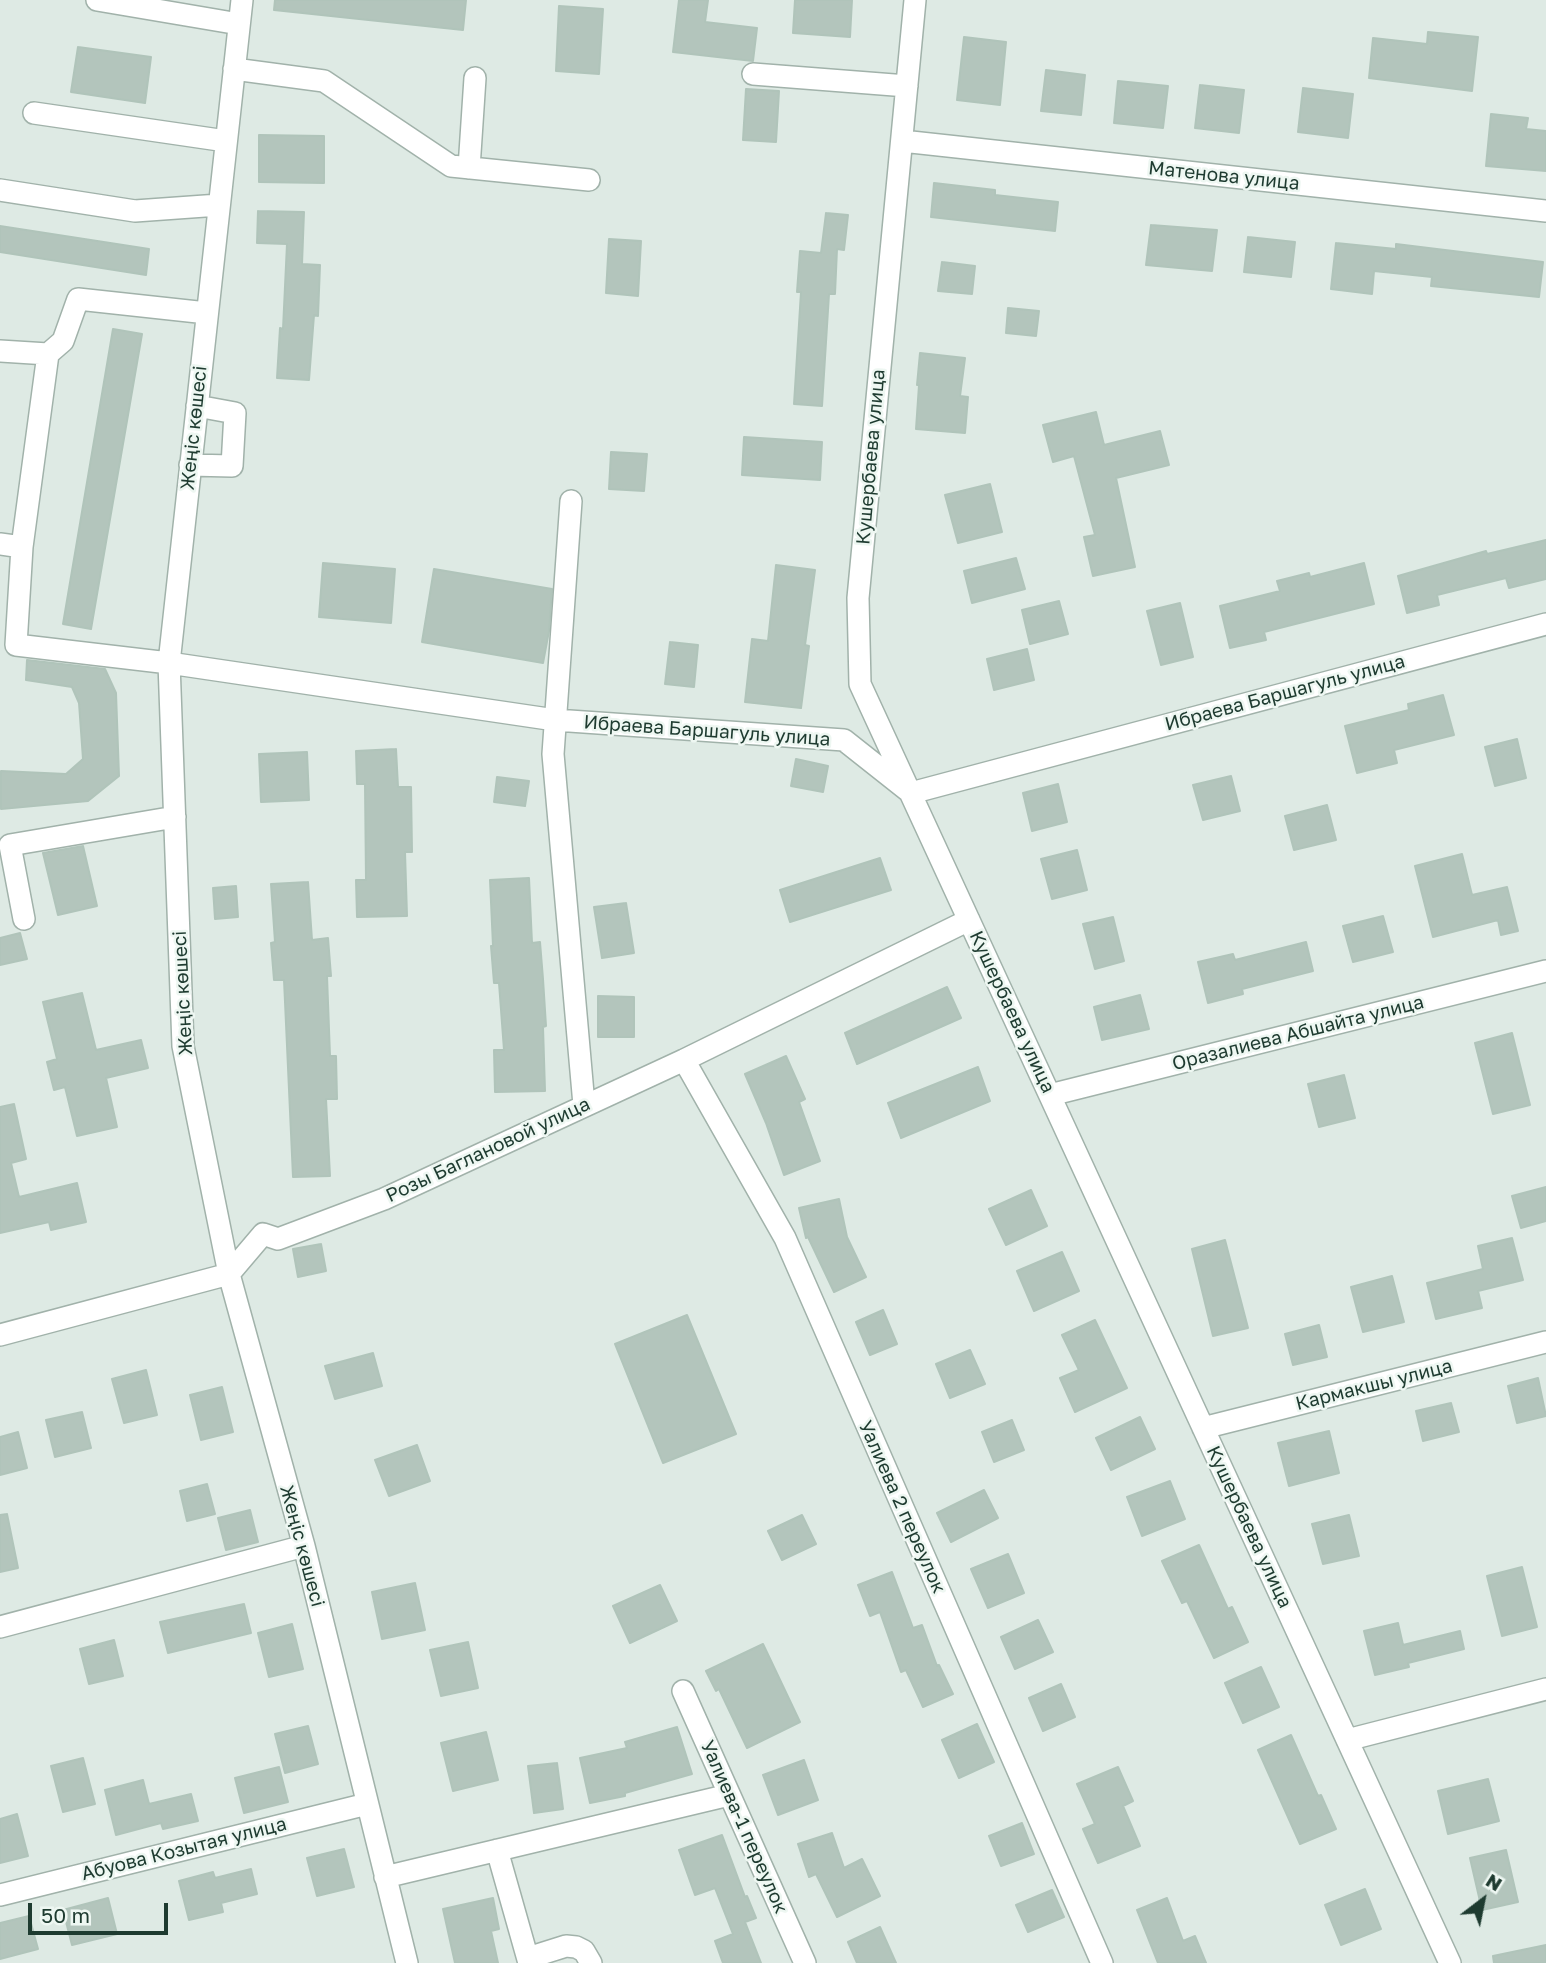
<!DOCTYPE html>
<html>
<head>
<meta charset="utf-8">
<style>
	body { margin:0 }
	#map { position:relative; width:1546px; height:1963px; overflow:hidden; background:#deeae4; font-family:"Golos Text",sans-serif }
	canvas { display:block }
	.north { position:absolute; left:1448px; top:1865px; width:70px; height:70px; -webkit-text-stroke:5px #eef7f2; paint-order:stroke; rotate:32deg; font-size:19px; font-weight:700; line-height:28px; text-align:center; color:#1e3b30 }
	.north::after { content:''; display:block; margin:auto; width:24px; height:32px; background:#1e3b30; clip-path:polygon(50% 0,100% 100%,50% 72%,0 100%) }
	.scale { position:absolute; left:28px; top:1903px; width:140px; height:32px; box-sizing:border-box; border:4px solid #1e3b30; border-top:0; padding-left:9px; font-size:21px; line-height:24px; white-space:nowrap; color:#1e3b30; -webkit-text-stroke:5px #eef7f2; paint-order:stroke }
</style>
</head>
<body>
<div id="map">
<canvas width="1546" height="1963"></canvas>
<div class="north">N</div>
<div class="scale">50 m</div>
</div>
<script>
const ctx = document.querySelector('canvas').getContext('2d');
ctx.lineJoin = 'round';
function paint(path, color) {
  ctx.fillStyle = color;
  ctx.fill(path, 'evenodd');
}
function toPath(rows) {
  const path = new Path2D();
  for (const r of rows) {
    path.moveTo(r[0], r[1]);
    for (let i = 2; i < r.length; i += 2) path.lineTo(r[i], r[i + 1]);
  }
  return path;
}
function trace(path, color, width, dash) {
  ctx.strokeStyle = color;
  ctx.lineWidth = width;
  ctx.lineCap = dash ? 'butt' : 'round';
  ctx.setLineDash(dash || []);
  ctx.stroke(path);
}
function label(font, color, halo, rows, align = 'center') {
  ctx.font = font + ' "Golos Text",sans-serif';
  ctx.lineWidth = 5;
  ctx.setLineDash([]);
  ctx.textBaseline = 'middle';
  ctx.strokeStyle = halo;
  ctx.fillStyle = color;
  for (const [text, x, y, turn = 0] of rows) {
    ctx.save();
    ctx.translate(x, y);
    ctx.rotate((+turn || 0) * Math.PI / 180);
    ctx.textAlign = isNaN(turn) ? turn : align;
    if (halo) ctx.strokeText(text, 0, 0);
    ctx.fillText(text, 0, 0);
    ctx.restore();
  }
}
const building = toPath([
	[275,0,466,0,463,30,274,10,275,0],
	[679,0,708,0,705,22,757,28,753,61,673,52,679,0],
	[795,0,852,0,850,37,793,33,795,0],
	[559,6,603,9,599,74,556,71,559,6],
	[1428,32,1478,37,1472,91,1369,78,1373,38,1427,44,1428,32],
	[964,37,1006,42,1000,105,957,100,964,37],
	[78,47,151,57,145,103,71,92,78,47],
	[1046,70,1085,75,1081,115,1041,111,1046,70],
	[1118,81,1168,86,1163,128,1114,123,1118,81],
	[1200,85,1244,90,1239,133,1195,128,1200,85],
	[1303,88,1353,94,1348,138,1298,132,1303,88],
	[746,89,779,91,776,142,743,140,746,89],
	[1491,114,1528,118,1526,129,1546,131,1546,171,1486,166,1491,114],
	[259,135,324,136,324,183,259,182,259,135],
	[934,183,995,190,995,195,1058,202,1055,231,931,217,934,183],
	[258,211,304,212,302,264,320,265,318,316,314,315,309,380,277,378,280,328,283,329,287,244,257,243,258,211],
	[826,213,848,215,844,250,837,249,835,294,829,294,822,406,794,404,801,292,797,292,800,251,821,253,826,213],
	[1151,225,1217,230,1212,271,1146,265,1151,225],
	[0,226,149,249,146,275,0,252,0,226],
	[1248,237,1295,242,1291,277,1244,272,1248,237],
	[609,239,641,241,638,296,606,293,609,239],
	[1336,243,1396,249,1396,244,1543,262,1539,297,1431,286,1432,277,1374,271,1372,294,1331,289,1336,243],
	[942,262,975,266,972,294,938,291,942,262],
	[1008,308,1039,311,1036,336,1006,333,1008,308],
	[113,329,142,334,91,629,63,624,113,329],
	[920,353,965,358,960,396,968,397,965,433,916,429,919,385,917,385,920,353],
	[1096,412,1104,445,1160,431,1169,465,1116,478,1135,567,1093,576,1084,537,1095,535,1074,456,1053,462,1043,425,1096,412],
	[744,437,822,442,820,480,742,475,744,437],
	[611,452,647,454,644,491,609,489,611,452],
	[990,484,1002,532,958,543,945,495,990,484],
	[1546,540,1546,579,1509,588,1506,578,1437,595,1439,605,1407,613,1398,576,1486,551,1487,554,1546,540],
	[1016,558,1025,589,972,603,964,571,1016,558],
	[323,563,395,569,391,623,319,617,323,563],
	[1364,563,1374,604,1264,632,1266,640,1230,648,1220,606,1280,591,1277,581,1309,573,1310,577,1364,563],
	[776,565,815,570,805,645,809,646,801,708,745,702,752,639,768,641,776,565],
	[434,569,552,589,549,631,543,663,422,642,434,569],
	[1059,601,1068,634,1030,644,1022,610,1059,601],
	[1180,603,1193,657,1161,665,1147,611,1180,603],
	[670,642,698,645,694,687,665,684,670,642],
	[1027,649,1034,680,994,690,987,659,1027,649],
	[27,660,105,669,116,693,119,776,88,801,1,809,1,771,66,774,83,759,79,703,72,687,26,680,27,660],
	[1443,695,1454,735,1394,750,1397,763,1357,773,1345,726,1409,710,1408,704,1443,695],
	[1517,739,1526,778,1495,786,1485,747,1517,739],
	[396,749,398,787,411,787,412,852,405,852,407,916,357,917,356,880,366,880,365,784,357,784,356,751,396,749],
	[307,752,309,800,261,802,259,754,307,752],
	[796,759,828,766,823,792,791,786,796,759],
	[1231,776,1240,811,1203,820,1193,785,1231,776],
	[497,777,529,781,525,806,494,802,497,777],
	[1058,784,1067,822,1032,831,1023,793,1058,784],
	[1327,805,1336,840,1294,850,1285,816,1327,805],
	[83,846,97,906,58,915,43,853,83,846],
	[1077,850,1087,890,1052,899,1041,859,1077,850],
	[1462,854,1472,895,1507,887,1518,931,1501,935,1498,920,1433,937,1415,866,1462,854],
	[880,858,891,890,790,922,780,890,880,858],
	[529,878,532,943,540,942,543,979,546,1026,543,1027,545,1091,495,1092,494,1050,504,1050,499,983,494,983,491,946,493,946,490,880,529,878],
	[308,882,312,940,328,938,331,976,327,976,330,1056,336,1056,337,1099,326,1099,330,1176,293,1177,284,980,274,980,271,943,275,942,271,884,308,882],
	[236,886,238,917,215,919,213,888,236,886],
	[626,903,634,953,602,958,594,907,626,903],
	[1383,916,1393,952,1353,962,1343,926,1383,916],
	[1113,917,1124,961,1095,969,1083,924,1113,917],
	[20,933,27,959,0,965,0,938,20,933],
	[1306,942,1313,971,1242,989,1243,994,1208,1003,1198,962,1233,954,1235,960,1306,942],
	[947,987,961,1018,857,1064,845,1033,947,987],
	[82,993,96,1050,141,1040,148,1068,106,1078,117,1127,77,1136,65,1087,54,1090,47,1062,57,1059,43,1002,82,993],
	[1140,995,1149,1029,1102,1040,1094,1007,1140,995],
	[598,996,634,997,634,1037,598,1037,598,996],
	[1512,1033,1530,1105,1493,1114,1475,1043,1512,1033],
	[786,1056,805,1099,799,1102,820,1161,784,1175,766,1123,745,1074,786,1056],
	[978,1067,990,1101,901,1138,888,1103,978,1067],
	[1344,1075,1355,1118,1319,1127,1308,1084,1344,1075],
	[14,1104,26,1159,11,1163,19,1197,77,1183,86,1222,51,1230,49,1222,0,1233,0,1107,14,1104],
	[1546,1187,1546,1221,1521,1228,1512,1196,1546,1187],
	[1031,1190,1047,1226,1006,1245,989,1209,1031,1190],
	[839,1199,847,1237,866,1277,834,1292,808,1237,806,1238,799,1208,839,1199],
	[1512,1238,1523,1280,1478,1291,1482,1308,1436,1319,1427,1283,1483,1269,1478,1246,1512,1238],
	[1225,1240,1248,1328,1213,1336,1192,1249,1225,1240],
	[321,1244,326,1271,298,1277,293,1249,321,1244],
	[1062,1252,1079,1291,1034,1311,1017,1271,1062,1252],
	[1392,1276,1404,1322,1363,1332,1351,1287,1392,1276],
	[883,1310,897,1344,870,1355,856,1322,883,1310],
	[687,1315,736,1434,663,1463,615,1344,687,1315],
	[1095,1320,1127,1388,1075,1412,1060,1378,1079,1370,1062,1335,1095,1320],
	[1319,1325,1327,1357,1293,1365,1285,1334,1319,1325],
	[970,1350,985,1384,950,1398,936,1364,970,1350],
	[373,1353,382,1386,335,1399,325,1366,373,1353],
	[146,1370,157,1415,124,1423,112,1379,146,1370],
	[1538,1378,1546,1416,1517,1423,1508,1386,1538,1378],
	[222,1387,233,1432,201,1440,190,1395,222,1387],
	[1451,1403,1459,1432,1423,1441,1416,1411,1451,1403],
	[82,1412,91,1448,55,1457,46,1420,82,1412],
	[1140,1417,1155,1449,1111,1470,1096,1438,1140,1417],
	[1012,1420,1024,1450,994,1462,982,1432,1012,1420],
	[1329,1431,1339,1473,1289,1486,1278,1443,1329,1431],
	[18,1432,27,1468,0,1475,0,1437,18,1432],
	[417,1445,430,1481,389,1496,375,1460,417,1445],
	[1170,1481,1185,1519,1142,1536,1127,1497,1170,1481],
	[207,1484,215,1514,187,1521,180,1491,207,1484],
	[984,1490,998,1518,951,1542,937,1513,984,1490],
	[250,1510,258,1542,226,1550,218,1518,250,1510],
	[7,1514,18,1568,0,1572,0,1515,7,1514],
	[802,1515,816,1544,782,1560,768,1531,802,1515],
	[1349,1515,1359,1556,1323,1564,1312,1524,1349,1515],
	[1199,1545,1228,1609,1232,1607,1248,1642,1214,1658,1187,1601,1182,1603,1162,1561,1199,1545],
	[1008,1554,1024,1593,988,1608,971,1569,1008,1554],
	[1522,1567,1537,1627,1502,1636,1487,1576,1522,1567],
	[892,1572,913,1628,922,1625,937,1666,939,1665,953,1694,923,1707,906,1670,901,1672,880,1612,870,1616,858,1585,892,1572],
	[415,1583,425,1630,382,1639,372,1592,415,1583],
	[660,1585,677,1621,630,1643,613,1606,660,1585],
	[244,1604,251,1633,168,1653,160,1622,244,1604],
	[1038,1620,1053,1652,1015,1669,1001,1637,1038,1620],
	[1398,1623,1403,1645,1460,1631,1464,1649,1408,1663,1409,1667,1375,1675,1364,1631,1398,1623],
	[292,1624,303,1669,269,1677,258,1633,292,1624],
	[114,1640,123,1676,89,1684,80,1649,114,1640],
	[468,1642,478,1688,441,1696,430,1650,468,1642],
	[763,1644,800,1722,747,1748,719,1689,716,1691,706,1671,763,1644],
	[1261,1667,1279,1707,1243,1723,1225,1683,1261,1667],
	[1061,1684,1075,1717,1043,1731,1029,1698,1061,1684],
	[977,1724,994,1762,959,1778,942,1740,977,1724],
	[308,1726,318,1764,285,1773,275,1734,308,1726],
	[677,1727,692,1774,625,1793,625,1796,590,1803,580,1758,627,1748,625,1742,677,1727],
	[486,1732,498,1780,453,1791,441,1743,486,1732],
	[1291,1735,1318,1796,1321,1795,1336,1829,1300,1844,1258,1750,1291,1735],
	[83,1758,95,1804,63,1812,51,1766,83,1758],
	[804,1760,818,1800,778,1815,763,1775,804,1760],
	[557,1763,563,1809,534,1813,528,1766,557,1763],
	[279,1767,288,1802,244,1813,235,1778,279,1767],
	[1118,1767,1133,1801,1123,1806,1140,1846,1098,1863,1083,1829,1095,1824,1077,1784,1118,1767],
	[1488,1779,1499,1821,1448,1834,1438,1791,1488,1779],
	[143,1780,149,1804,191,1794,198,1821,163,1829,161,1823,116,1835,105,1790,143,1780],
	[17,1814,28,1856,0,1863,0,1819,17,1814],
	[1022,1823,1034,1854,1001,1866,989,1836,1022,1823],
	[832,1833,844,1868,862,1859,880,1896,837,1917,816,1874,809,1877,798,1844,832,1833],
	[722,1835,745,1897,747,1896,756,1918,745,1922,761,1963,723,1963,715,1941,733,1934,715,1888,695,1895,679,1850,722,1835],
	[344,1849,354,1887,317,1896,307,1858,344,1849],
	[1506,1850,1518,1902,1482,1910,1470,1858,1506,1850],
	[251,1869,257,1894,221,1903,223,1912,189,1920,179,1881,213,1872,215,1878,251,1869],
	[1365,1889,1381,1929,1341,1945,1325,1905,1365,1889],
	[1052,1890,1064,1917,1028,1932,1016,1905,1052,1890],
	[108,1898,117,1934,72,1945,63,1910,108,1898],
	[493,1898,499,1929,491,1931,498,1963,455,1963,443,1909,493,1898],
	[1167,1898,1183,1941,1195,1936,1206,1963,1158,1963,1137,1910,1167,1898],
	[29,1916,38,1949,0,1959,0,1923,29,1916],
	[880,1927,896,1963,857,1963,848,1942,880,1927],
	[1546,1945,1546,1963,1494,1963,1493,1956,1546,1945]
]);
paint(building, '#b3c5bc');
trace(building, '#b0c4ba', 2);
const minor = toPath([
	[97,0,239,24],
	[242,0,169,663,183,1046,229,1274,304,1546,407,1963],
	[915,0,858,598,860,684,1450,1963],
	[234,69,324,81,451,166,589,180],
	[753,74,907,86],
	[34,113,226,141],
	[902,141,1546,211],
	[469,168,475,78],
	[0,190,135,211,219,205],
	[0,351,48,354,63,341,78,299,207,313],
	[190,465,232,466,235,413,197,406],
	[571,501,553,754,584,1105],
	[0,544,22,547,48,354],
	[22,547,16,645,169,663,555,720,844,740,911,793,1546,624],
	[24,919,10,845,175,817],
	[684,1060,785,1238,1102,1963],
	[1050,1095,1546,971],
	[0,1335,229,1274,263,1234,278,1239,384,1199,684,1060,969,920],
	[1203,1428,1546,1342],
	[0,1627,304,1546],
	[683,1691,805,1963],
	[1347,1740,1546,1689],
	[497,1850,529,1963],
	[385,1877,729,1795],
	[0,1895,367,1804],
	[528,1958,566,1946,576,1947,584,1951,591,1963]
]);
trace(minor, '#a1b2aa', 24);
trace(minor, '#fff', 21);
label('19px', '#1e3b30', '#eef7f2', [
	["Матенова улица",1224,176,6],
	["Жеңіс көшесі",194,428,-84],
	["Кушербаева улица",871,457,-85],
	["Ибраева Баршагуль улица",1285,693,-15],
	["Ибраева Баршагуль улица",707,731,4],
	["Жеңіс көшесі",183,993,-93],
	["Кушербаева улица",1012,1012,65],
	["Оразалиева Абшайта улица",1298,1033,-14],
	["Розы Баглановой улица",488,1150,-25],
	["Кармакшы улица",1374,1385,-14],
	["Уалиева 2 переулок",902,1507,66],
	["Кушербаева улица",1249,1527,65],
	["Жеңіс көшесі",302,1546,75],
	["Уалиева-1 переулок",744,1827,66],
	["Абуова Козытая улица",184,1849,-14]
]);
</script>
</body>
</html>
